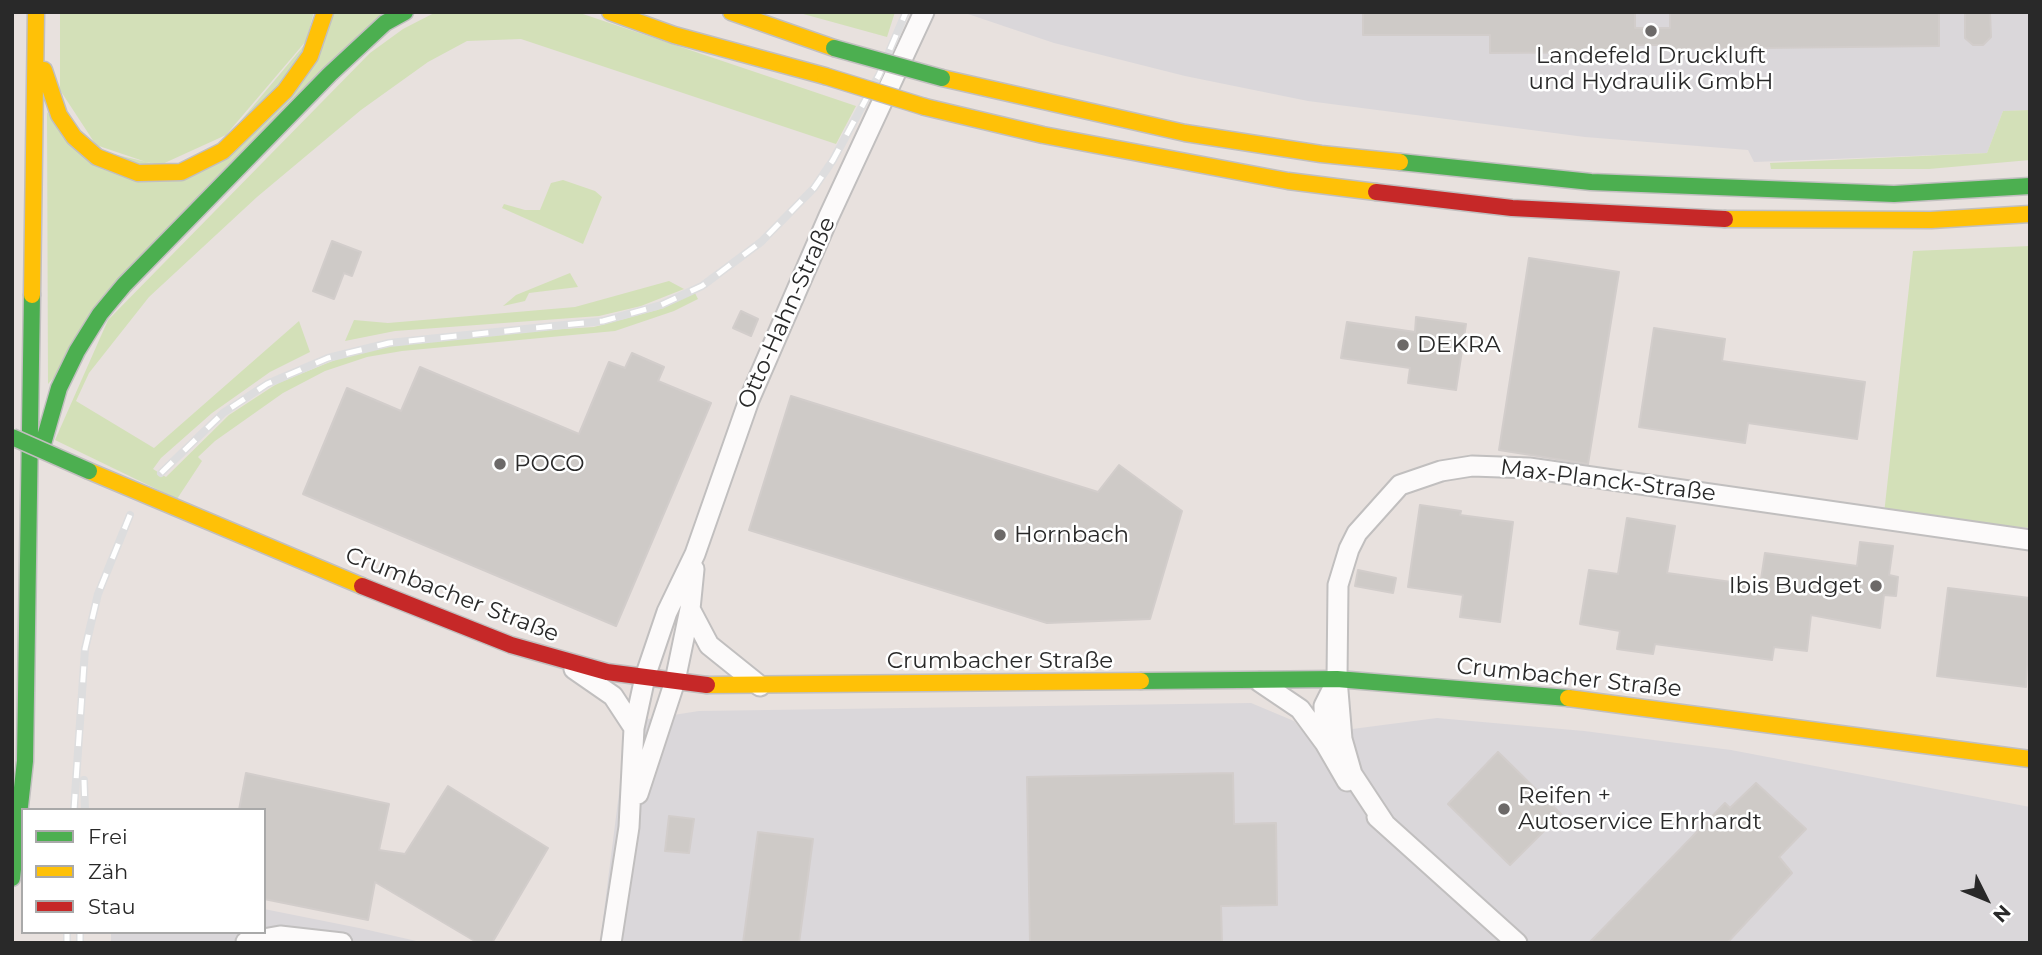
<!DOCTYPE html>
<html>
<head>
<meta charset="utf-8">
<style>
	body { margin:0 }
	#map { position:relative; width:2042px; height:955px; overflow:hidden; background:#e8e1de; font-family:Montserrat,sans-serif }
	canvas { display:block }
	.frame { position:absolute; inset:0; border:14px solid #292929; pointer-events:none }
	.legend { position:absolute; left:21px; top:808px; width:245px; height:126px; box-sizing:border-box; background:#fff; border:2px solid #a9a9a9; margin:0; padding:9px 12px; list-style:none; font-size:21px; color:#292929 }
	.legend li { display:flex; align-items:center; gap:14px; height:35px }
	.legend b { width:35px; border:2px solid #a9a9a9 }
	.north { position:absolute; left:1951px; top:864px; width:70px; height:70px; -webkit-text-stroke:5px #fff; paint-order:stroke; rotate:133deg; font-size:19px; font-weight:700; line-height:28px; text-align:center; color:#292929 }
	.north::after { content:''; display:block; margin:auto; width:24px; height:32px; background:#292929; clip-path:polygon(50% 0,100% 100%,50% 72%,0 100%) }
</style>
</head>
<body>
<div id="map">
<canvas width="2042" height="955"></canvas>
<div class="frame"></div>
<ul class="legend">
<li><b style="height:9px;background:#4caf50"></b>Frei</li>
<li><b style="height:9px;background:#ffc107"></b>Zäh</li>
<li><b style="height:9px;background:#c62828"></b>Stau</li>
</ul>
<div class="north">N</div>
</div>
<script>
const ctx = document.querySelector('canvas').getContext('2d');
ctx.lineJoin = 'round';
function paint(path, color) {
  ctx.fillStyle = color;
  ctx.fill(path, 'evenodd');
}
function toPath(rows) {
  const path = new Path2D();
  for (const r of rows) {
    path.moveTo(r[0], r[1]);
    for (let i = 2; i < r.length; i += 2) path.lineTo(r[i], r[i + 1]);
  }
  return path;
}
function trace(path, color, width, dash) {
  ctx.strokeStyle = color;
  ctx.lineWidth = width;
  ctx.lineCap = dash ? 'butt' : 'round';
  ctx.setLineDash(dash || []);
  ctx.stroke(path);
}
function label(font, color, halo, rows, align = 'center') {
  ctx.font = font + ' Montserrat,sans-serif';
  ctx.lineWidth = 5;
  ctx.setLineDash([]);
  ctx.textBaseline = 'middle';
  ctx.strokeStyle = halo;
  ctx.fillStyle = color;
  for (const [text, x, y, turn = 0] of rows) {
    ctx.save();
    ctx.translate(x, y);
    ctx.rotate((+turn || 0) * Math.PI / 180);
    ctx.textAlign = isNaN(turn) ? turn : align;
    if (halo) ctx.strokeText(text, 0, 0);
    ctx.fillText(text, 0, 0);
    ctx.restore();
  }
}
paint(toPath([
	[962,12,2030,12,2030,110,2003,111,1987,153,1754,162,1748,150,1585,137,1308,101,1185,76,1054,43],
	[1251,703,1294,721,1306,735,1437,718,1584,731,1731,750,2030,807,2030,943,600,943,628,722,699,711],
	[264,909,364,929,425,943,111,943,111,932,264,932]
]), '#dad7da');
paint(toPath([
	[60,12,314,12,306,41,226,135,158,166,96,145,60,90],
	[332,12,383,12,48,384,47,112,72,144,196,174],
	[436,12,577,12,856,106,836,144,521,39,467,41,428,62,361,110,257,197,149,297,89,373,76,401,154,448,299,321,310,352,270,372,212,413,161,458,153,469,166,477,229,415,278,383,350,354,398,343,449,336,594,327,657,310,695,293,698,299,674,311,615,331,402,351,367,357,325,371,283,393,215,441,198,457,202,461,177,499,55,440,108,320,370,53,403,29],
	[796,12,895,12,887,37],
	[2030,110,2030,160,1929,169,1771,169,1770,163,1987,153,2003,111],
	[563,180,595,191,602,197,583,244,502,208,504,204,525,210,540,210,551,183],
	[2030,246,2030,528,1884,514,1913,251],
	[570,273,578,287,529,293,525,301,503,306,516,295],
	[669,281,684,289,641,306,599,316,395,331,345,341,354,320,388,323,575,307]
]), '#d3e0b8');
const building = toPath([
	[1363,12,1635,12,1635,28,1670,28,1670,12,1939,12,1939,46,1671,49,1671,45,1635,45,1635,52,1490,53,1490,35,1363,35,1363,12],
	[1965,12,1990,12,1991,37,1983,45,1973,45,1965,38,1965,12],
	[332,241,361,252,352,276,344,273,334,299,313,291,332,241],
	[1529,258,1619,272,1588,464,1499,450,1529,258],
	[741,311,758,319,751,336,733,328,741,311],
	[1416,317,1466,324,1456,390,1408,383,1410,368,1341,358,1347,322,1415,332,1416,317],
	[1654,328,1725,339,1722,361,1865,382,1857,439,1748,423,1745,443,1639,427,1654,328],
	[632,353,664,367,658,381,711,403,616,626,303,494,347,388,401,411,420,367,579,434,609,362,625,368,632,353],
	[791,396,1098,492,1119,465,1182,511,1150,619,1047,623,749,530,791,396],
	[1420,505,1461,511,1460,515,1513,522,1500,622,1460,617,1463,595,1408,587,1420,505],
	[1627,518,1675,526,1667,573,1760,586,1765,553,1857,566,1860,542,1893,546,1889,575,1898,577,1896,596,1884,595,1880,628,1811,615,1807,651,1774,647,1772,660,1655,644,1653,654,1617,649,1620,631,1580,624,1589,570,1618,574,1627,518],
	[1358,570,1396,578,1393,593,1355,586,1358,570],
	[1948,588,2030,598,2026,687,1937,676,1948,588],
	[1498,752,1561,814,1510,865,1448,804,1498,752],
	[246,773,389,804,379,850,405,854,448,786,548,848,492,943,478,943,375,882,368,920,264,899,264,810,239,810,246,773],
	[1233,773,1234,824,1276,823,1277,905,1221,906,1222,943,1030,943,1027,777,1233,773],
	[1756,783,1806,829,1779,857,1792,873,1727,943,1589,943,1725,803,1730,808,1756,783],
	[669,816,694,819,689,853,665,851,669,816],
	[758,832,813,839,799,943,743,943,758,832]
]);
paint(building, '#cecac7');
trace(building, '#d2cdcb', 2);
const street = toPath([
	[690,609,709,645,760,686],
	[574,669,613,696,634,728],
	[1260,682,1300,709,1325,743,1347,781],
	[1325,742,1324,706,1337,680],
	[638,794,675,681,690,609,694,569],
	[1377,817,1517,943],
	[1385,824,1352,774,1342,739,1337,679,1338,585,1349,549,1357,533,1400,485,1441,471,1472,466,1529,468,2030,540],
	[246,942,280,936,342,943],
	[611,943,629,827,634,728,645,677,667,612,695,554,749,400,829,216,924,12]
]);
const fast = toPath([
	[1400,162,1591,182,1894,194,2030,186],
	[43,444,59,388,77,351,100,314,124,285,330,74,385,23,405,12],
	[1141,681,1337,679,1568,698],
	[12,878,25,761,32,295]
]);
const slow = toPath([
	[610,12,674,35,825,76],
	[731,12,834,48],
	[44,70,59,115,74,137,97,157,138,173,181,172,223,151,285,91,310,56,325,12],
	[942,78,1185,133,1321,154,1400,162],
	[925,107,1043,135,1288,181,1376,192],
	[1725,219,1931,220,2030,214],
	[32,295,36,12],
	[89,471,362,586],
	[707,685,1141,681],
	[1568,698,2030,759]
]);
const jam = toPath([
	[1376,192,1512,208,1725,219],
	[362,586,511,645,607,672,707,685]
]);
trace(street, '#c1bfbf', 23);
trace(fast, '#c1bfbf', 19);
trace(slow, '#c1bfbf', 19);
trace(jam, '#c1bfbf', 19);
trace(street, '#fcfafa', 19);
trace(fast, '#4caf50', 16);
trace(slow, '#ffc107', 16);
trace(jam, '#c62828', 16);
const rail = toPath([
	[161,473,223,413,267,384,328,358,389,343,603,321,661,305,702,286,761,242,814,188,833,160,879,75,906,12],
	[84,780,85,810],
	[74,810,85,649,98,594,130,515],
	[67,943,67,932],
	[80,943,80,932]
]);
trace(rail, '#ddddde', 8);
trace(rail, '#fff', 5, [16]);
const fastBridge = toPath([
	[834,48,942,78],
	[12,437,89,471]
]);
const slowBridge = toPath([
	[825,76,925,107]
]);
trace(fastBridge, '#c1bfbf', 19, []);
trace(slowBridge, '#c1bfbf', 19, []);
trace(fastBridge, '#4caf50', 16);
trace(slowBridge, '#ffc107', 16);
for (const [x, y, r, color] of [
	[1651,31,7,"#6c6968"],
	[1403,345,7,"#6c6968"],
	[500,464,7,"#6c6968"],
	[1000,535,7,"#6c6968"],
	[1876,586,7,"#6c6968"],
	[1504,809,7,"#6c6968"]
]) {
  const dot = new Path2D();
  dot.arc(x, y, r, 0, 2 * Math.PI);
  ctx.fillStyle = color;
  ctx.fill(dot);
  trace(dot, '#fff', 2.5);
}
label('23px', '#292929', '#fff', [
	["Landefeld Druckluft",1651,56,"center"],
	["und Hydraulik GmbH",1651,82,"center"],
	["DEKRA",1417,345],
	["POCO",514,464],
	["Hornbach",1014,535],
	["Ibis Budget",1862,586,"right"],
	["Reifen +",1518,796],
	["Autoservice Ehrhardt",1518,822]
], 'left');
label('23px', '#292929', '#fff', [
	["Otto-Hahn-Straße",787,313,-66],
	["Max-Planck-Straße",1608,481,7],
	["Crumbacher Straße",452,595,21],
	["Crumbacher Straße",1000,661],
	["Crumbacher Straße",1569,678,6]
]);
</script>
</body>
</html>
